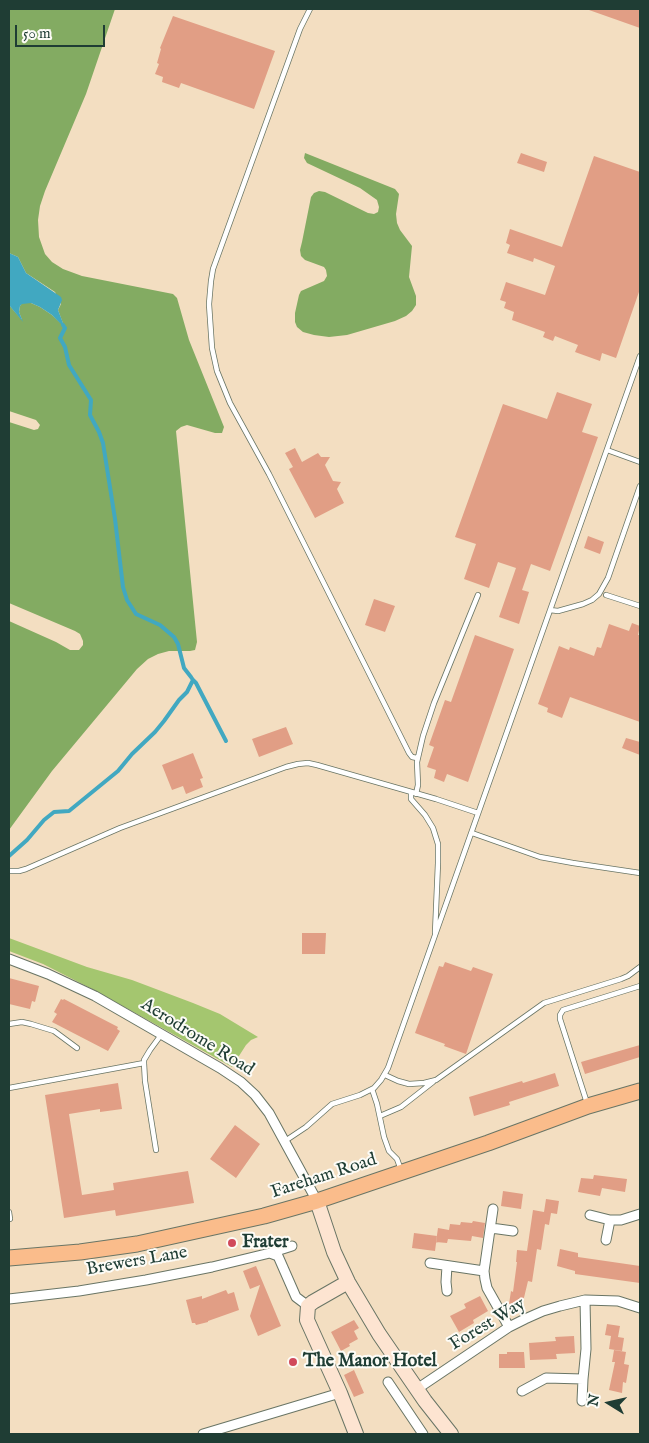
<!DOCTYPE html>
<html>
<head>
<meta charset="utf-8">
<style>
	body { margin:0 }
	#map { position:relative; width:649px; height:1443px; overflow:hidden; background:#f3dec1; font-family:"IM FELL English",serif }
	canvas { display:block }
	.frame { position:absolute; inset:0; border:10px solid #1f3d34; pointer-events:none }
	.north { position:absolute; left:584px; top:1378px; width:50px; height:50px; -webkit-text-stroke:4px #fdfcf7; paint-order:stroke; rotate:280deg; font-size:14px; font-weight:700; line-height:20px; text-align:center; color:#1f3d34 }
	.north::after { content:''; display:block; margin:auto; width:18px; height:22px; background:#1f3d34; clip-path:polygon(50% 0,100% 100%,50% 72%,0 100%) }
	.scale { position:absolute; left:15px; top:25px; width:90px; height:22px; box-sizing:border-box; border:2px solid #1f3d34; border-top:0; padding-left:6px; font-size:15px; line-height:18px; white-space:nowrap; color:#1f3d34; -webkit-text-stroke:4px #fdfcf7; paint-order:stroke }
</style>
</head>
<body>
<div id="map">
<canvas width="649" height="1443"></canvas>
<div class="frame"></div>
<div class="north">N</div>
<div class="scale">50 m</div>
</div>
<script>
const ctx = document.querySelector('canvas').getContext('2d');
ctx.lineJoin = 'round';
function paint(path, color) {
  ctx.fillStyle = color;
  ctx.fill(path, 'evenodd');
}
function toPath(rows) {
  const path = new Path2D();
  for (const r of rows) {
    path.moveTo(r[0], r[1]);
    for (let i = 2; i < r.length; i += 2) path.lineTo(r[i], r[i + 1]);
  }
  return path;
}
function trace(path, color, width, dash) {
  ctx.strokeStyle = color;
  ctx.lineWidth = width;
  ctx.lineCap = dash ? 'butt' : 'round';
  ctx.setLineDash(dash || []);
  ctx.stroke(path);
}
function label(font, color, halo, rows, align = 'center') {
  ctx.font = font + ' "IM FELL English",serif';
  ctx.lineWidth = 4;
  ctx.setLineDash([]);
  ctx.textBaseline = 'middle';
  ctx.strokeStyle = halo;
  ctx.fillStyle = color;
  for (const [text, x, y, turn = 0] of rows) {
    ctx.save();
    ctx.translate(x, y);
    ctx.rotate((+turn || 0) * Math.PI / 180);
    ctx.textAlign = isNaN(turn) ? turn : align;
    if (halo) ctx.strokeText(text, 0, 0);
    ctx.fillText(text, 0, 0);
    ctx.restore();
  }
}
paint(toPath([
	[9,938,87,967,132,980,193,1003,220,1014,258,1037,251,1040,246,1045,232,1067,94,990,43,964,9,951]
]), '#a4c66f');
paint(toPath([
	[9,9,115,9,86,94,45,191,40,206,38,220,39,237,45,254,52,262,63,269,82,276,173,294,177,298,189,340,224,427,222,433,215,433,187,425,181,427,176,431,197,642,195,650,190,651,169,651,158,654,148,659,137,669,52,771,9,830,9,621,56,642,70,650,79,650,83,645,83,641,80,634,75,631,9,603,9,422,34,430,38,429,40,425,36,420,9,411,9,305,22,320,19,312,20,306,22,303,31,303,40,307,52,315,64,326,58,310,61,304,55,292,26,273,18,257,9,253],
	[305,153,395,189,399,194,396,214,397,223,400,230,412,246,409,277,416,296,416,305,412,311,406,316,395,321,347,335,329,337,314,335,303,332,297,327,295,322,295,313,299,295,301,291,324,281,327,276,326,270,324,267,305,260,301,256,300,250,302,242,311,197,314,193,319,191,325,192,368,213,374,214,378,212,379,207,377,200,360,188,307,163,304,158]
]), '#83ab62');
paint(toPath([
	[9,253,18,257,26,273,61,297,62,300,58,310,65,328,52,315,40,307,31,303,22,304,20,306,19,312,23,322,9,305]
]), '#41a8c1');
trace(toPath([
	[63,325,65,328,60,338,65,347,69,365,91,400,90,415,99,432,103,443,115,519,123,587,127,600,136,614,160,625,174,637,178,644,184,668,191,677,193,680,196,683,226,741],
	[9,856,27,840,44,820,54,812,69,811,118,771,132,754,155,732,164,721,179,700,187,692,193,680]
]), '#41a8c1', 4);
paint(toPath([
	[589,9,640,9,640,28,589,10],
	[173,16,275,51,254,109,181,83,179,88,162,82,163,77,155,74,159,64,157,63,161,49,160,48],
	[521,153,547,162,544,172,517,163],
	[594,156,640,172,640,289,616,358,602,353,600,361,575,352,578,345,555,336,553,341,543,337,545,332,512,320,514,312,504,308,506,302,500,300,506,282,545,295,555,266,534,258,533,262,507,253,510,245,506,243,510,229,562,247],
	[557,392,592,404,582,432,598,437,550,571,531,564,522,590,529,592,519,624,499,617,516,568,498,562,489,588,464,579,476,544,455,537,503,404,547,419],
	[295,448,302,462,318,453,321,457,330,457,325,465,333,481,341,482,337,489,344,503,315,518,289,469,293,467,285,453],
	[588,536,604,542,600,554,584,548],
	[374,599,395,606,385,632,365,625],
	[632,623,640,626,638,635,640,635,640,722,570,697,562,718,547,712,548,708,538,704,559,646,569,650,570,647,594,656,597,647,601,648,609,624,629,631],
	[475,635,514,649,468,782,447,774,444,782,434,778,436,770,427,767,434,747,429,745,445,700,451,702],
	[286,727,293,744,259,757,252,739],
	[626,738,640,742,640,755,622,748],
	[193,753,203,778,200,779,203,787,186,794,183,786,172,790,162,765],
	[302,933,326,933,325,954,302,954],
	[445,962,471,971,473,967,493,974,466,1054,444,1046,445,1044,415,1033,439,966,443,967],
	[9,978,39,986,35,1002,32,1001,30,1009,9,1004],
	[61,999,63,1000,64,999,118,1027,117,1029,120,1031,108,1051,52,1022,57,1014,54,1012],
	[640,1045,640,1057,585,1074,581,1062],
	[555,1073,559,1086,509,1102,510,1105,474,1116,469,1097,522,1081,523,1083],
	[118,1083,122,1109,100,1112,100,1109,69,1114,82,1195,114,1190,113,1183,188,1171,194,1203,116,1216,115,1210,64,1218,45,1095],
	[235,1125,260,1144,236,1178,210,1159],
	[594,1175,627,1179,625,1192,602,1188,600,1196,578,1192,581,1178,593,1179],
	[503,1191,523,1194,521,1209,501,1206],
	[546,1199,559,1201,557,1214,551,1213,549,1225,545,1224,541,1250,537,1249,532,1282,528,1281,522,1306,509,1304,511,1291,513,1292,517,1262,516,1262,517,1250,527,1251,533,1210,544,1212],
	[473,1221,485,1223,483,1238,472,1236,471,1241,448,1239,447,1243,436,1242,438,1228,449,1230,450,1224,460,1225,461,1222,472,1223],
	[414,1233,437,1236,435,1251,412,1248],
	[560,1249,578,1253,578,1257,640,1266,640,1283,575,1274,575,1271,557,1266],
	[256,1266,281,1326,258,1336,250,1316,260,1285,250,1289,243,1271],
	[226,1290,228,1294,234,1292,239,1310,208,1321,208,1322,196,1325,195,1323,192,1323,186,1300,202,1296,202,1299],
	[480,1296,488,1311,473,1320,474,1323,459,1332,450,1316,466,1308,464,1304],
	[354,1320,359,1328,354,1331,358,1339,349,1344,350,1346,341,1351,331,1332],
	[607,1324,620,1326,618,1337,624,1338,622,1351,609,1349,611,1336,605,1335],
	[574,1336,575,1353,556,1354,557,1359,530,1360,529,1343,556,1341,555,1337],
	[614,1350,626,1352,624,1364,629,1365,626,1383,623,1382,622,1393,609,1390,615,1362,612,1362],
	[507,1352,524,1352,525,1368,499,1368,499,1354,507,1354],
	[354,1370,364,1393,354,1397,344,1375]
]), '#e19e85');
const lane = toPath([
	[310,9,300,29,213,269,211,281,209,304,212,348,217,371,230,403,269,474,409,753,412,757,417,758],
	[607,450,640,462],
	[606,595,640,606],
	[550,610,558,611,583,604,592,600,599,594,608,578,640,486],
	[411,792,411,799,425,815,433,828,438,844,438,863,435,933],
	[416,794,418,785,417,762,423,736,434,703,478,595],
	[472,833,540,857,573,863,640,873],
	[9,871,19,871,26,869,120,828,286,767,298,764,308,763,317,765,436,799,478,813],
	[9,1024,22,1022,31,1024,54,1031,77,1048],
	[385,1075,398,1081,409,1084,424,1083,436,1080,544,1003,621,979,628,976,640,967],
	[9,1088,144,1063],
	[372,1089,377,1104,384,1137,389,1151,397,1159,401,1170],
	[587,1103,560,1019,560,1015,563,1010,640,986],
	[380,1116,401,1107,433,1082],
	[285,1141,306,1127,332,1104,360,1095,374,1088,381,1080,388,1068,640,356],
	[156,1150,145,1081,144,1063,144,1060,150,1050,161,1035],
	[9,1212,10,1219]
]);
const street = toPath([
	[9,959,48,974,95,996,220,1068,241,1082,255,1095,269,1113,317,1201],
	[493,1209,484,1271,485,1279,487,1288,509,1327],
	[590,1215,610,1220,621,1220,640,1214],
	[491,1228,513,1231],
	[606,1240,610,1220],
	[270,1253,292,1246],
	[430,1263,484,1271],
	[447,1291,446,1282,447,1266],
	[9,1299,79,1291,146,1280,212,1267,270,1253,278,1256,296,1297,308,1306],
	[388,1382,423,1434],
	[417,1389,509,1327,525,1319,543,1311,560,1306,585,1300,618,1301,640,1308],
	[522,1391,546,1378,583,1379],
	[582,1401,583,1379,586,1349,585,1300],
	[203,1434,340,1393]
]);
const secondary = toPath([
	[317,1201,334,1252,348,1282,379,1334,425,1401,451,1434],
	[348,1282,313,1302,308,1306,307,1320,340,1393,356,1434]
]);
const primary = toPath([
	[9,1258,80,1252,137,1244,264,1216,317,1201,488,1143,588,1106,640,1091]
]);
trace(lane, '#697565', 6);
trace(street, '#697565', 11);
trace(secondary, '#697565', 16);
trace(primary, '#697565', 17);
trace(lane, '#fff', 4.5);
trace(street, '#fff', 9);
trace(secondary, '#fde4d1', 14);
trace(primary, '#fabc8b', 15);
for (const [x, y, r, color] of [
	[232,1243,5,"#d1495b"],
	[293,1362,5,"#d1495b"]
]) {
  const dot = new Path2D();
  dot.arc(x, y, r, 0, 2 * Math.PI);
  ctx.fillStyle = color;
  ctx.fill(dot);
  trace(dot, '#fdfcf7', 2);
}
label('18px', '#1f3d34', '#fdfcf7', [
	["Aerodrome Road",197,1038,32],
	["Fareham Road",324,1177,-18],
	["Brewers Lane",137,1262,-10],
	["Forest Way",488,1325,-31]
]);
label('bold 18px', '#1f3d34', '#fdfcf7', [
	["Frater",242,1243],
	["The Manor Hotel",303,1362]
], 'left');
</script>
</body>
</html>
